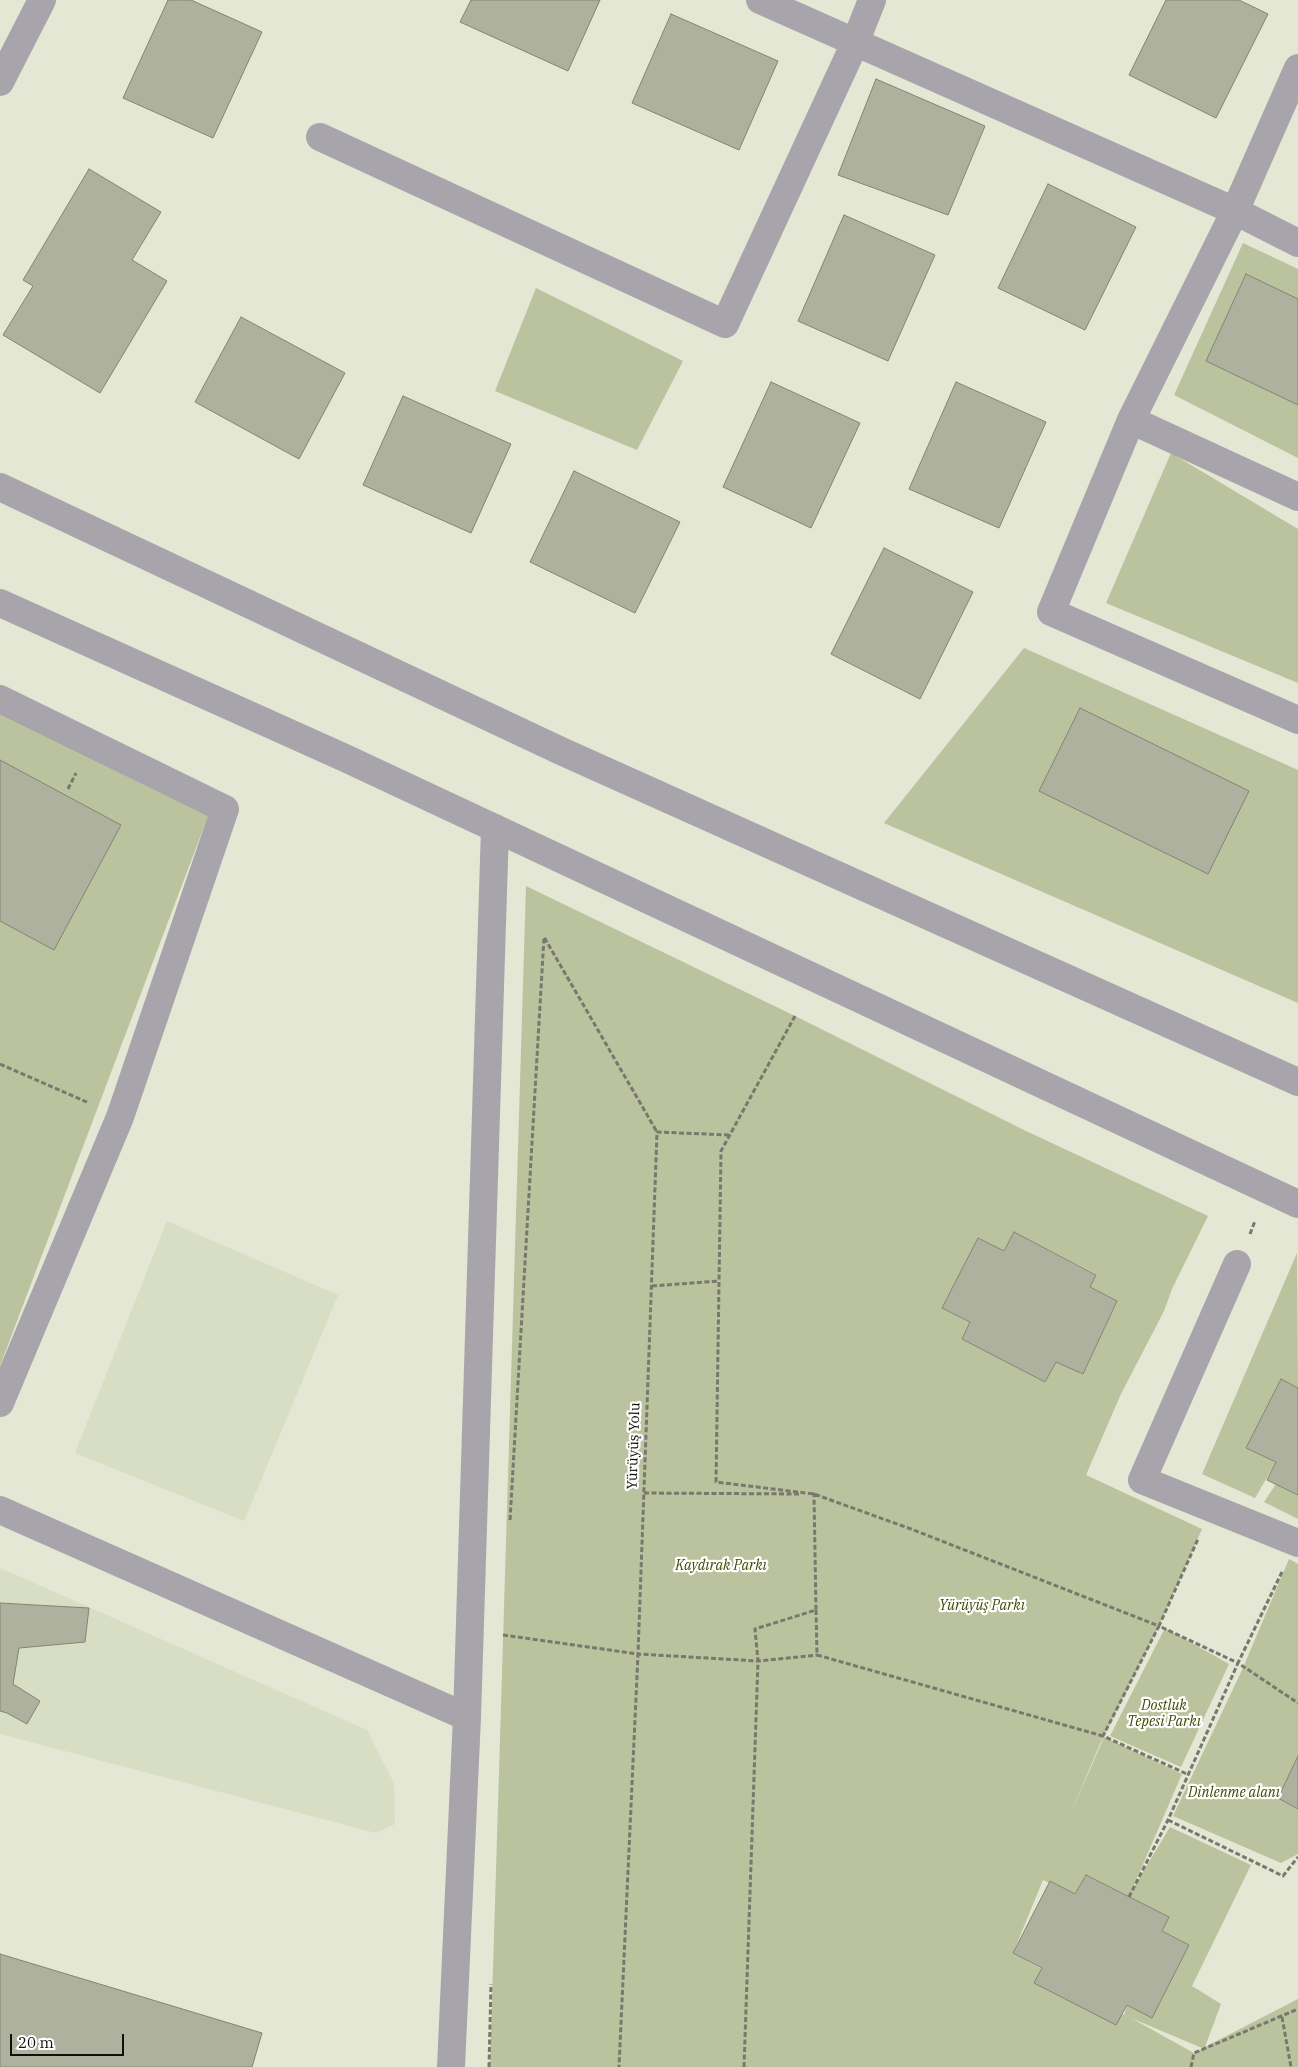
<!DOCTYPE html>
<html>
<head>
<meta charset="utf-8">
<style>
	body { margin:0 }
	#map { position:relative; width:1298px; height:2067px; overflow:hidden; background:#e3e7d3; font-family:"IBM Plex Serif",serif }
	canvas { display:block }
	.scale { position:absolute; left:10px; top:2034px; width:114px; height:22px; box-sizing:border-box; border:2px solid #10110a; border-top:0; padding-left:6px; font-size:15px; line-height:18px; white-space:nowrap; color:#10110a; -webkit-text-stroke:4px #fff; paint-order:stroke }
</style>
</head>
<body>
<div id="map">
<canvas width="1298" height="2067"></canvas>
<div class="scale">20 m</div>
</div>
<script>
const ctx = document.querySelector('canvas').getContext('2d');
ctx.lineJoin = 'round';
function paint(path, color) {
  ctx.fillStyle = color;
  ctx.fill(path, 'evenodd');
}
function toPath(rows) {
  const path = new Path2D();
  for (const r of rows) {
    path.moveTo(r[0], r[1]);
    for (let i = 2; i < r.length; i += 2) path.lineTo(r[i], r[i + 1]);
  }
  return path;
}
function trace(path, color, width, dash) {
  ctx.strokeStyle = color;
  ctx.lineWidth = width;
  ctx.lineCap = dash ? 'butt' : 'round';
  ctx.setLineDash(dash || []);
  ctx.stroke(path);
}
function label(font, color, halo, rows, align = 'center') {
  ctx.font = font + ' "IBM Plex Serif",serif';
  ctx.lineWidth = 4.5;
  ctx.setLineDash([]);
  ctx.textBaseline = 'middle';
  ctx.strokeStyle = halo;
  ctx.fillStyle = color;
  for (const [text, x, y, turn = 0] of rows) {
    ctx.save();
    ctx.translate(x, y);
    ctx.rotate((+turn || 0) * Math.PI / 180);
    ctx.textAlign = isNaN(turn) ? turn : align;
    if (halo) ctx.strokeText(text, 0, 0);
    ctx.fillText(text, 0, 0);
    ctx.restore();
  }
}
paint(toPath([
	[167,1221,338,1295,244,1521,75,1453],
	[0,1568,367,1730,394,1783,395,1824,376,1833,0,1734]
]), '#d8dec3');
paint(toPath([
	[1243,243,1298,269,1298,458,1174,395],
	[536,288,683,361,637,450,495,391],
	[1171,453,1298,529,1298,683,1106,603],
	[1024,648,1298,770,1298,1003,884,823],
	[0,703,213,803,0,1366],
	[526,886,795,1016,1026,1131,1208,1216,1172,1289,1164,1311,1120,1396,1086,1475,1202,1529,1159,1626,1099,1746,1068,1820,1104,1737,1182,1774,1131,1892,1170,1827,1251,1865,1192,1986,1221,2004,1205,2047,1298,1999,1298,2067,490,2067],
	[1014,1232,1096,1274,1090,1287,1117,1301,1083,1373,1056,1362,1045,1382,962,1339,970,1322,942,1308,978,1238,1004,1251],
	[1086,1875,1168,1917,1162,1931,1189,1945,1152,2017,1127,2005,1124,2015,1013,1953,1043,1880,1075,1894],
	[1131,2018,1202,2048,1202,2049,1194,2053],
	[1297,1253,1298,1388,1281,1379,1246,1448,1276,1462,1255,1498,1202,1474],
	[1276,1484,1298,1495,1298,1519,1264,1502],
	[1289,1559,1298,1564,1298,1756,1278,1798,1298,1809,1298,1854,1281,1863,1173,1816,1242,1670],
	[1165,1628,1229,1664,1181,1767,1110,1736]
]), '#bbc29e');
const building = toPath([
	[168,0,191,0,262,32,213,138,123,98,168,0],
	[471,0,600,0,568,71,460,22,471,0],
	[1166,0,1239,0,1268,14,1216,118,1129,75,1166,0],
	[671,14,778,61,739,150,632,103,671,14],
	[876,79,985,126,948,215,838,175,876,79],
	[89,169,161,212,132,260,167,281,100,393,3,335,33,286,23,280,89,169],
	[1048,184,1136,227,1085,330,998,288,1048,184],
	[844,215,935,255,888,361,798,321,844,215],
	[1246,274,1298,299,1298,405,1206,361,1246,274],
	[241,317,345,373,299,459,195,402,241,317],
	[771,382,860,423,811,528,723,487,771,382],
	[956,382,1046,422,999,528,909,489,956,382],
	[403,396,511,444,471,533,363,485,403,396],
	[574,471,680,522,635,613,530,562,574,471],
	[884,548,973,592,920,699,831,654,884,548],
	[1080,708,1249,791,1208,874,1039,791,1080,708],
	[0,760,121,825,54,950,0,921,0,760],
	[1014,1232,1096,1275,1090,1287,1117,1301,1083,1374,1056,1362,1045,1382,962,1339,970,1322,942,1308,978,1238,1004,1251,1014,1232],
	[1281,1379,1298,1388,1298,1495,1267,1480,1276,1462,1246,1448,1281,1379],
	[0,1603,89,1608,85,1642,19,1648,13,1684,40,1701,27,1724,7,1713,0,1711,0,1603],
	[1298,1756,1298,1809,1278,1798,1298,1756],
	[1086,1875,1169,1917,1162,1931,1189,1945,1152,2018,1127,2005,1116,2025,1034,1983,1042,1968,1013,1953,1050,1881,1075,1894,1086,1875],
	[0,1954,262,2033,252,2067,0,2067,0,1954]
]);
paint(building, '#adb19e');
trace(building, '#818572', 1);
trace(toPath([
	[68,789,76,773],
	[795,1016,721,1151,716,1482,814,1494,911,1529,1159,1626,1198,1539],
	[0,1064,89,1103],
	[729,1135,657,1132,638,1654,758,1661,817,1655],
	[1250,1234,1255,1221],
	[652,1286,719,1281],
	[644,1493,799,1494],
	[510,1520,544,937,657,1132],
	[1282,1572,1238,1663,1298,1703],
	[816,1610,817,1655,1103,1736],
	[503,1635,638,1654,619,2067],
	[1168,1820,1283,1876,1298,1857],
	[1129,1897,1168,1820,1238,1663,1159,1626,1103,1736,1187,1774],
	[1282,2017,1291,2067],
	[489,2067,491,1984],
	[744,2067,758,1661,755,1629,816,1610,814,1494,813,1494],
	[1191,2067,1194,2053,1298,2009]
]), '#76796b', 3, [5, 2.5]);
trace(toPath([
	[760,0,1235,211,1298,243],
	[1298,68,1235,211,1131,420,1051,612,1298,720],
	[0,82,42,0],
	[320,137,725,324,855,43,872,0],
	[1131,420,1298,497],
	[0,699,225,809,120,1117,0,1403],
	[1237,1264,1142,1480,1298,1543],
	[0,1510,467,1717]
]), '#a8a4ac', 28);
trace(toPath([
	[0,487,561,751,1298,1082],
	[0,603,345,758,1298,1204],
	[451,2067,467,1717,495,828]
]), '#a8a4ac', 28);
label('14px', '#10110a', '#fff', [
	["Yürüyüş Yolu",634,1446,-88]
]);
label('italic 14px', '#404901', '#fff', [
	["Kaydırak Parkı",721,1566],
	["Yürüyüş Parkı",982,1606],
	["Dostluk",1164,1706],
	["Tepesi Parkı",1164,1722],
	["Dinlenme alanı",1234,1793]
]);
</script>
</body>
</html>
